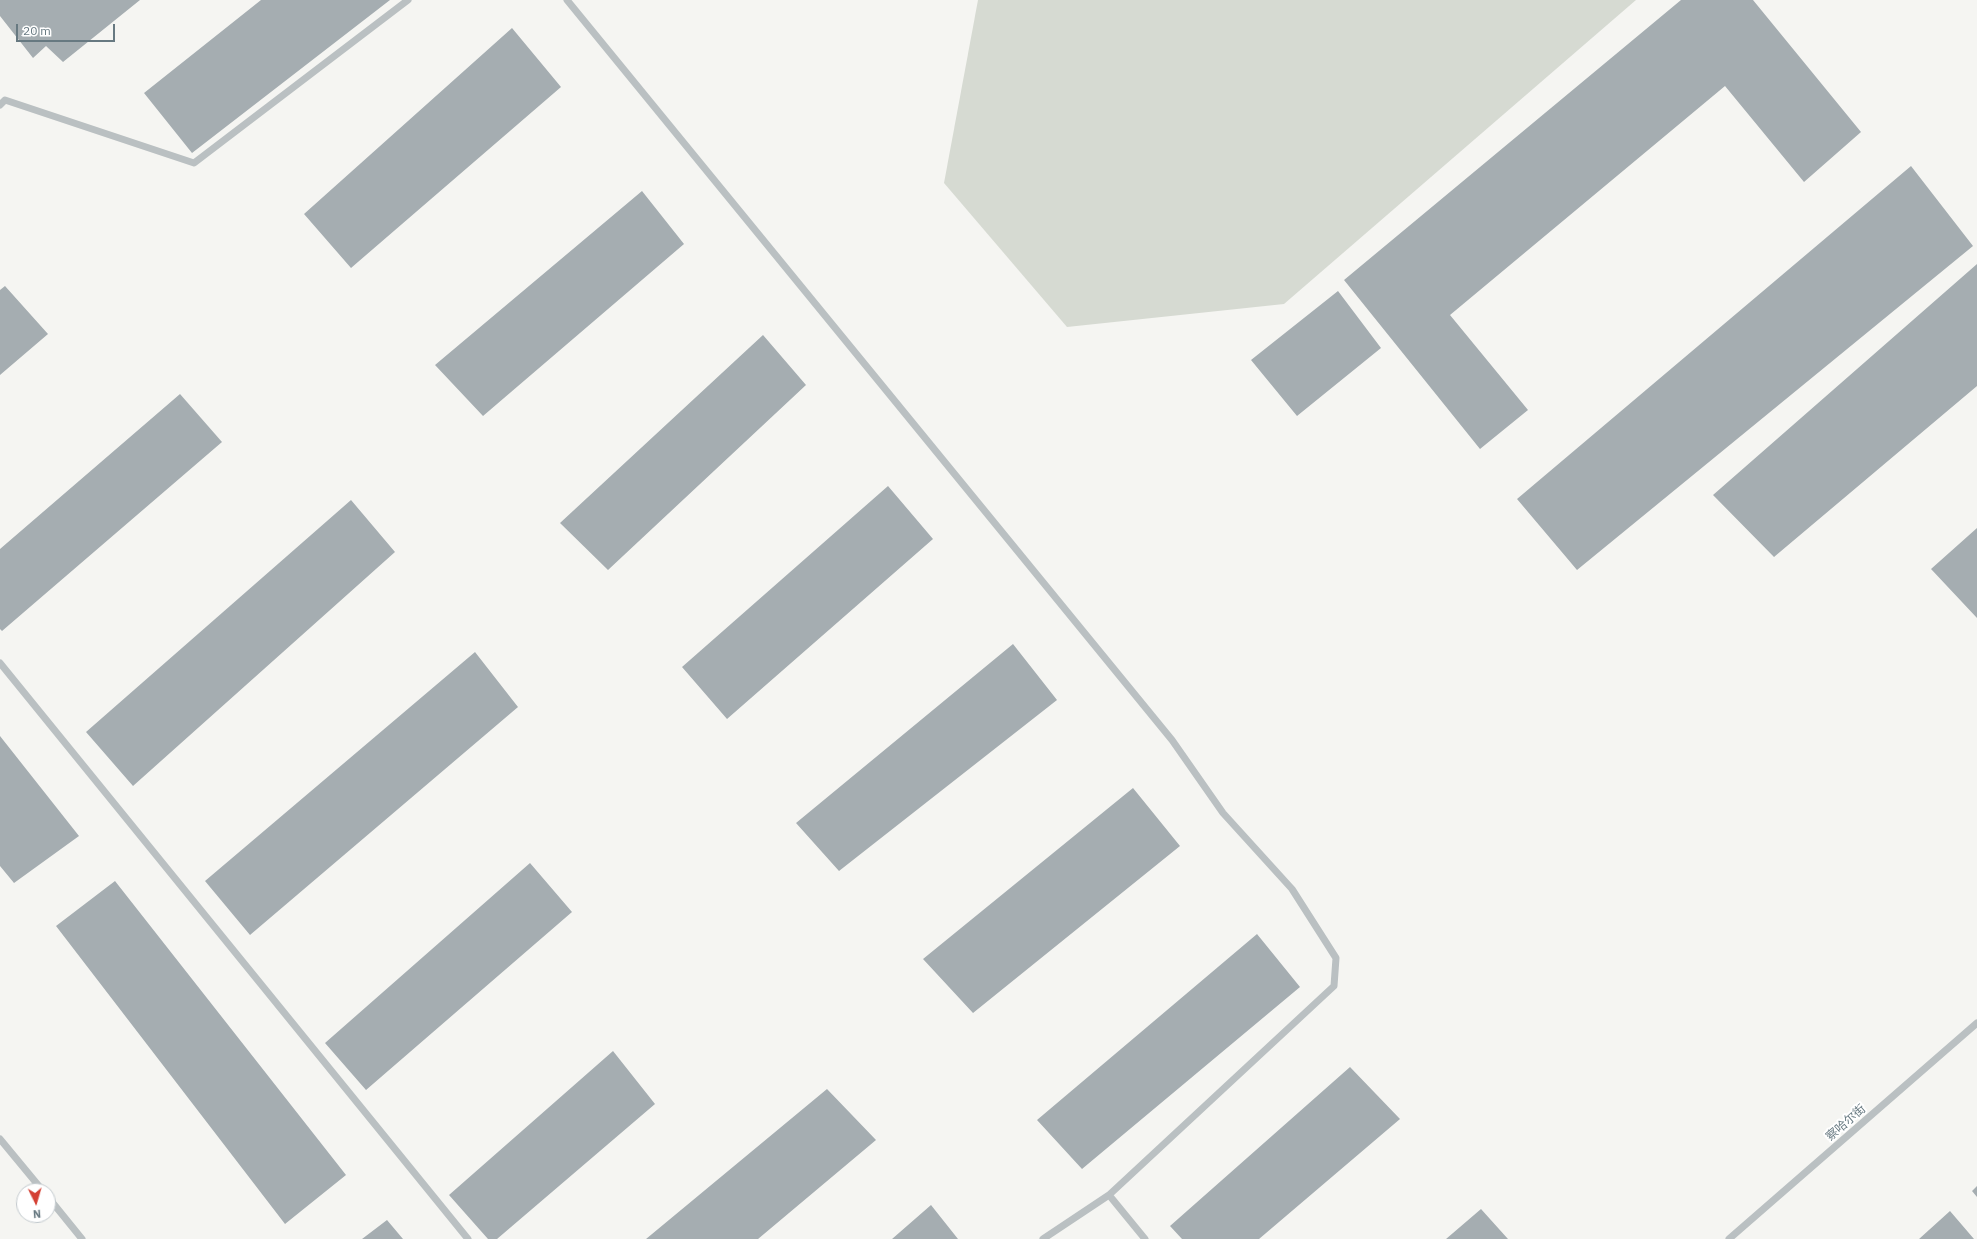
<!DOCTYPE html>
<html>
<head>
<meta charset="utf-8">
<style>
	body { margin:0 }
	#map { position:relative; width:1977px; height:1239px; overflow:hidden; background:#f5f5f2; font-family:"IBM Plex Sans",sans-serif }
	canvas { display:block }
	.north { position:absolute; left:16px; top:1183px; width:40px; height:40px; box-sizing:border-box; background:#fff; border:1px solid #c2c9cd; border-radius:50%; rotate:175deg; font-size:11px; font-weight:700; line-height:16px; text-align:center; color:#677981 }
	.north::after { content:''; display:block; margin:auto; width:14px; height:18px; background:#d44033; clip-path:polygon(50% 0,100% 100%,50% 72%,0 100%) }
	.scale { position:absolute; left:16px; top:24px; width:99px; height:18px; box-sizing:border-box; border:2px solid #677981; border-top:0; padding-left:5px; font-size:12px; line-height:14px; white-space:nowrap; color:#677981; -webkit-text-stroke:3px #fff; paint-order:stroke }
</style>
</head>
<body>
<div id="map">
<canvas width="1977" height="1239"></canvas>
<div class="north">N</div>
<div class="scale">20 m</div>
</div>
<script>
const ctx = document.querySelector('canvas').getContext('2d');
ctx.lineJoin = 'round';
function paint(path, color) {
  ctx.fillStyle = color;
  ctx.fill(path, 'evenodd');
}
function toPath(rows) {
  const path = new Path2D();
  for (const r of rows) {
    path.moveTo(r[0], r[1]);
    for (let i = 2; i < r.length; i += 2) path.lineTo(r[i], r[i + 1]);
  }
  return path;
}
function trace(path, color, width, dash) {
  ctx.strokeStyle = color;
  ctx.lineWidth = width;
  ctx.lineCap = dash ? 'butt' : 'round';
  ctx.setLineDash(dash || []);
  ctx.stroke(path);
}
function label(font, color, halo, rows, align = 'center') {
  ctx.font = font + ' "IBM Plex Sans","Noto Sans SC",sans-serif';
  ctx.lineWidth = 4;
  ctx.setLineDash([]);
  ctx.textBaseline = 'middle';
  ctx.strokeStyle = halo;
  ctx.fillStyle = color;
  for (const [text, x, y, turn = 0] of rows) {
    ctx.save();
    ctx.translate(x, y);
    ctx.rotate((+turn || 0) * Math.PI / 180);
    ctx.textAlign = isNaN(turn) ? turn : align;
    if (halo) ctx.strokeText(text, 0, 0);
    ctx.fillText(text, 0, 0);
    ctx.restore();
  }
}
paint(toPath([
	[978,0,1636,0,1284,304,1067,327,944,183]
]), '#d6dad2');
paint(toPath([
	[0,0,140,0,63,62,46,46,33,58,0,16],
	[261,0,390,0,192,153,144,93],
	[1681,0,1753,0,1861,132,1804,182,1725,86,1450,315,1528,410,1480,449,1344,280],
	[512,28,561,87,351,268,304,214],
	[1911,166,1973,246,1577,570,1517,499],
	[642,191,684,244,483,416,435,365],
	[1977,264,1977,386,1774,557,1713,495],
	[5,286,48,334,0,375,0,290],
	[1338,291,1381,348,1297,416,1251,360],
	[763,335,806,385,608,570,560,523],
	[180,394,222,442,2,631,0,629,0,549],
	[888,486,933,539,727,719,682,667],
	[351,500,395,552,133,786,86,732],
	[1977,528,1977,618,1931,569],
	[1013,644,1057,700,839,871,796,823],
	[475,652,518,707,250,935,205,881],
	[0,736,79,836,14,883,0,866],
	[1133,788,1180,846,973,1013,923,959],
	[530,863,572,912,366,1090,325,1043],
	[115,881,346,1175,285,1224,56,926],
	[1257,934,1300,987,1082,1169,1037,1120],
	[613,1051,655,1104,497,1239,488,1239,449,1195],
	[1350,1067,1400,1119,1259,1239,1182,1239,1170,1226],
	[827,1089,876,1140,758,1239,646,1239],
	[1977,1186,1977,1197,1972,1191],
	[931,1205,958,1239,892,1239],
	[1481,1209,1508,1239,1446,1239],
	[1950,1211,1974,1239,1919,1239],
	[387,1220,403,1239,362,1239]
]), '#a5adb1');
trace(toPath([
	[567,0,1172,740,1223,813,1292,889,1336,958,1334,986,1109,1195,1043,1239],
	[0,105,5,100,194,163,408,0],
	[0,663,468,1239],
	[0,1139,43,1191],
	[1109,1195,1145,1239],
	[48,1197,82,1239],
	[1729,1239,1977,1023]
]), '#bac0c2', 7);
label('12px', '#677981', '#fff', [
	["察哈尔街",1846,1123,-41]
]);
</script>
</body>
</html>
